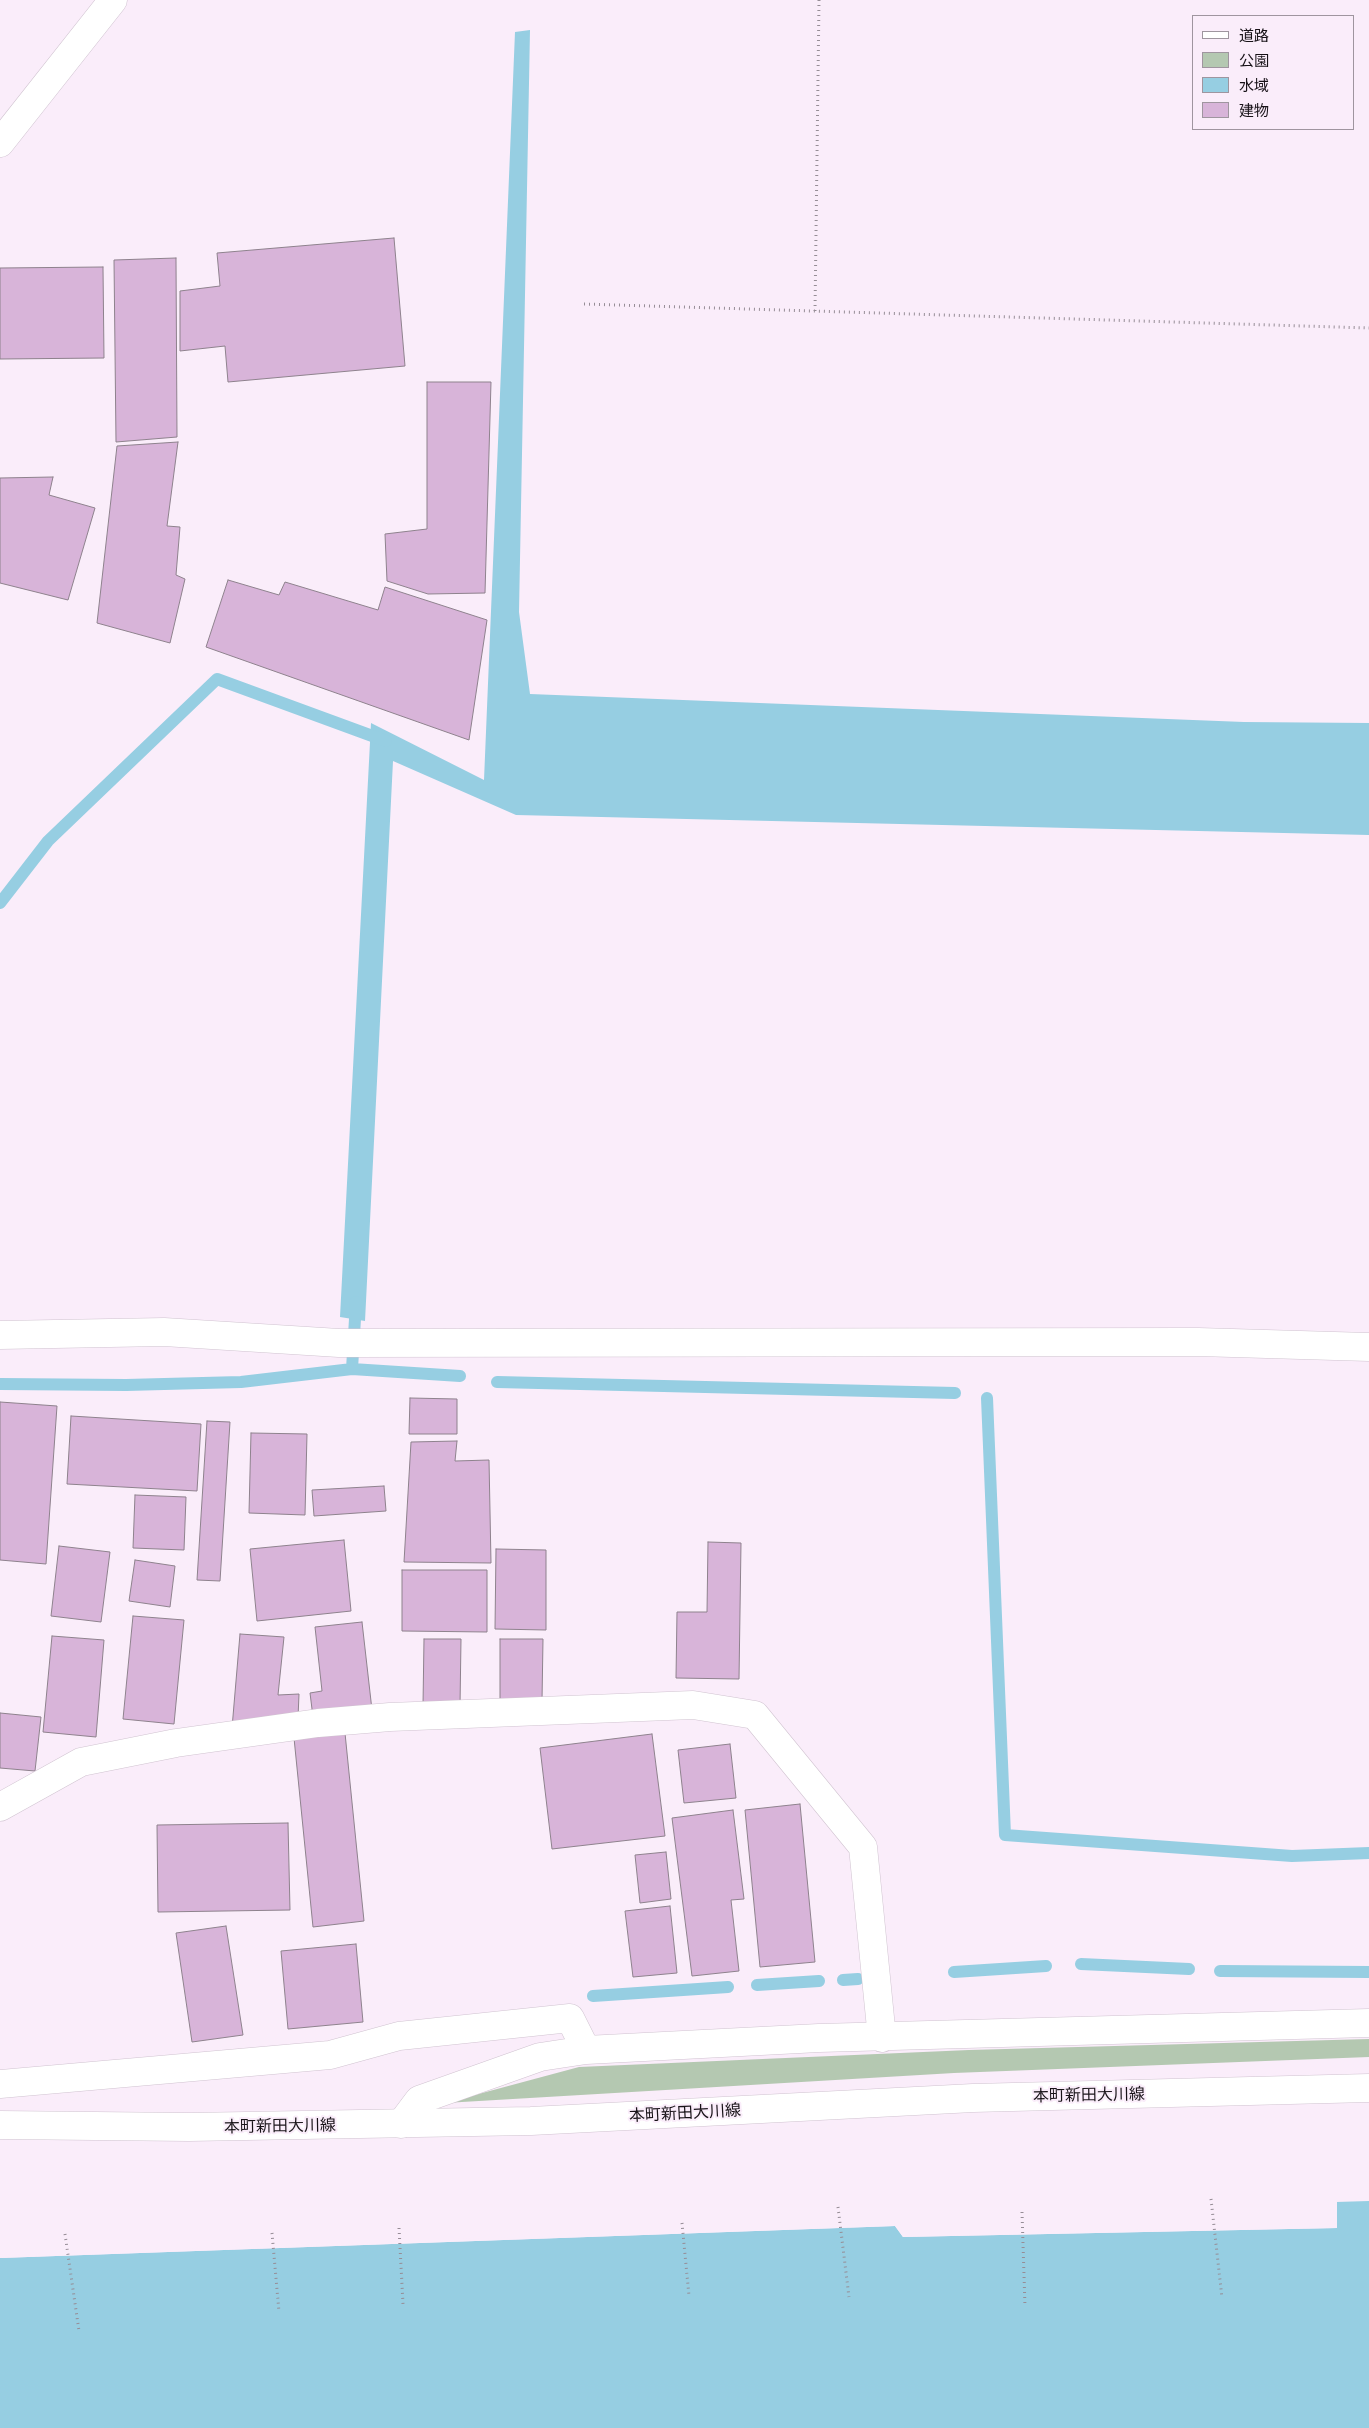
<!DOCTYPE html>
<html>
<head>
<meta charset="utf-8">
<style>
	body { margin:0 }
	#map { position:relative; width:1369px; height:2428px; overflow:hidden; background:#faedfa; font-family:Lato,"Noto Sans JP",sans-serif }
	canvas { display:block }
	.legend { position:absolute; left:1192px; top:15px; width:162px; height:115px; box-sizing:border-box; background:#faedfa; border:1px solid #9f959f; margin:0; padding:6px 9px; list-style:none; font-size:15px; color:#171217 }
	.legend li { display:flex; align-items:center; gap:10px; height:25px }
	.legend b { width:25px; border:1px solid #9f959f }
</style>
</head>
<body>
<div id="map">
<canvas width="1369" height="2428"></canvas>
<ul class="legend">
<li><b style="height:6px;background:#fff"></b>道路</li>
<li><b style="height:14px;background:#b4c8b1"></b>公園</li>
<li><b style="height:14px;background:#96cee2"></b>水域</li>
<li><b style="height:14px;background:#d8b4d9"></b>建物</li>
</ul>
</div>
<script>
const ctx = document.querySelector('canvas').getContext('2d');
ctx.lineJoin = 'round';
function paint(path, color) {
  ctx.fillStyle = color;
  ctx.fill(path, 'evenodd');
}
function toPath(rows) {
  const path = new Path2D();
  for (const r of rows) {
    path.moveTo(r[0], r[1]);
    for (let i = 2; i < r.length; i += 2) path.lineTo(r[i], r[i + 1]);
  }
  return path;
}
function trace(path, color, width, dash) {
  ctx.strokeStyle = color;
  ctx.lineWidth = width;
  ctx.lineCap = dash ? 'butt' : 'round';
  ctx.setLineDash(dash || []);
  ctx.stroke(path);
}
function label(font, color, halo, rows, align = 'center') {
  ctx.font = font + ' Lato,"Noto Sans JP",sans-serif';
  ctx.lineWidth = 4;
  ctx.setLineDash([]);
  ctx.textBaseline = 'middle';
  ctx.strokeStyle = halo;
  ctx.fillStyle = color;
  for (const [text, x, y, turn = 0] of rows) {
    ctx.save();
    ctx.translate(x, y);
    ctx.rotate((+turn || 0) * Math.PI / 180);
    ctx.textAlign = isNaN(turn) ? turn : align;
    if (halo) ctx.strokeText(text, 0, 0);
    ctx.fillText(text, 0, 0);
    ctx.restore();
  }
}
paint(toPath([
	[1369,2039,1369,2057,954,2073,445,2103,579,2067,969,2050]
]), '#b4c8b1');
paint(toPath([
	[530,30,519,612,530,694,1244,722,1369,723,1369,835,516,815,393,761,365,1321,340,1317,371,723,484,780,515,32],
	[1369,2201,1369,2428,0,2428,0,2258,895,2226,903,2237,1337,2228,1336,2202]
]), '#96cee2');
paint(toPath([
	[1337,2199,1337,2228,903,2237,895,2226,0,2258,0,2255,895,2224,904,2234,1335,2226,1334,2202]
]), '#faedfa');
trace(toPath([
	[0,903,48,841,217,679,386,741],
	[352,1369,460,1376],
	[497,1382,955,1393],
	[0,1384,126,1385,241,1382,352,1369,356,1302],
	[987,1398,1005,1835,1292,1856,1369,1853],
	[1081,1964,1189,1969],
	[1220,1971,1369,1972],
	[954,1972,1046,1966],
	[843,1980,858,1979],
	[757,1985,819,1981],
	[593,1996,728,1987]
]), '#96cee2', 12);
const building = toPath([
	[394,238,405,366,228,382,225,346,180,351,180,291,220,286,217,253,394,238],
	[176,258,177,437,116,442,114,260,176,258],
	[103,267,104,358,0,359,0,268,103,267],
	[427,382,491,382,485,593,428,594,387,581,385,534,427,529,427,382],
	[178,442,167,526,180,527,176,575,185,579,170,643,97,623,117,446,178,442],
	[53,477,49,495,95,508,68,600,0,583,0,478,53,477],
	[228,580,279,595,285,582,378,610,385,587,487,620,469,740,206,647,228,580],
	[410,1398,457,1399,457,1434,409,1434,410,1398],
	[0,1402,57,1406,46,1564,0,1560,0,1402],
	[71,1416,201,1424,197,1491,67,1484,71,1416],
	[207,1421,230,1422,220,1581,197,1580,207,1421],
	[251,1433,307,1434,305,1515,249,1513,251,1433],
	[457,1441,455,1461,489,1460,491,1563,404,1562,411,1442,457,1441],
	[384,1486,386,1511,314,1516,312,1490,384,1486],
	[135,1495,186,1497,184,1550,133,1548,135,1495],
	[344,1540,351,1611,257,1621,250,1549,344,1540],
	[708,1542,741,1543,739,1679,676,1678,677,1612,707,1612,708,1542],
	[59,1546,110,1552,101,1622,51,1616,59,1546],
	[496,1549,546,1550,546,1630,495,1629,496,1549],
	[135,1560,175,1566,170,1607,129,1601,135,1560],
	[402,1570,487,1570,487,1632,402,1631,402,1570],
	[133,1616,184,1620,174,1724,123,1719,133,1616],
	[362,1622,372,1710,313,1717,310,1693,322,1691,315,1627,362,1622],
	[240,1634,284,1637,278,1695,299,1694,298,1718,232,1728,240,1634],
	[52,1636,104,1640,96,1737,43,1732,52,1636],
	[424,1639,461,1639,460,1706,423,1705,424,1639],
	[500,1639,543,1639,542,1701,500,1701,500,1639],
	[0,1713,41,1717,35,1771,0,1768,0,1713],
	[345,1733,364,1921,313,1927,294,1738,345,1733],
	[652,1734,665,1836,552,1849,540,1748,652,1734],
	[730,1744,736,1798,684,1803,678,1750,730,1744],
	[800,1804,815,1962,760,1967,745,1810,800,1804],
	[733,1810,744,1899,731,1900,739,1971,692,1976,672,1818,733,1810],
	[288,1823,290,1910,158,1912,157,1825,288,1823],
	[666,1852,671,1899,640,1903,635,1855,666,1852],
	[670,1906,677,1973,633,1977,625,1911,670,1906],
	[226,1926,243,2035,192,2042,176,1933,226,1926],
	[356,1944,363,2022,288,2029,281,1951,356,1944]
]);
paint(building, '#d8b4d9');
trace(building, '#8e828d', 1);
const minor = toPath([
	[0,143,113,0],
	[0,1335,164,1332,339,1343,1198,1342,1369,1347],
	[0,1807,81,1762,176,1743,318,1723,390,1717,693,1705,755,1715,863,1847,882,2038],
	[0,2084,330,2055,399,2036,570,2018,586,2050],
	[401,2124,419,2100,540,2057,586,2050,819,2038,1369,2023]
]);
const major = toPath([
	[0,2125,189,2127,531,2121,973,2098,1369,2088]
]);
trace(minor, '#d0c3d0', 29);
trace(major, '#d0c3d0', 29);
trace(toPath([
	[584,304,1369,328],
	[815,311,819,0],
	[1211,2199,1222,2298],
	[838,2207,849,2297],
	[1022,2212,1025,2307],
	[682,2223,689,2296],
	[399,2228,403,2304],
	[272,2233,279,2312],
	[65,2234,79,2331]
]), '#968d96', 3, [1, 4]);
trace(minor, '#fff', 28);
trace(major, '#fff', 28);
label('16px', '#171217', '#faedfa', [
	["本町新田大川線",1089,2095,-1],
	["本町新田大川線",685,2113,-3],
	["本町新田大川線",280,2126,-1]
]);
</script>
</body>
</html>
